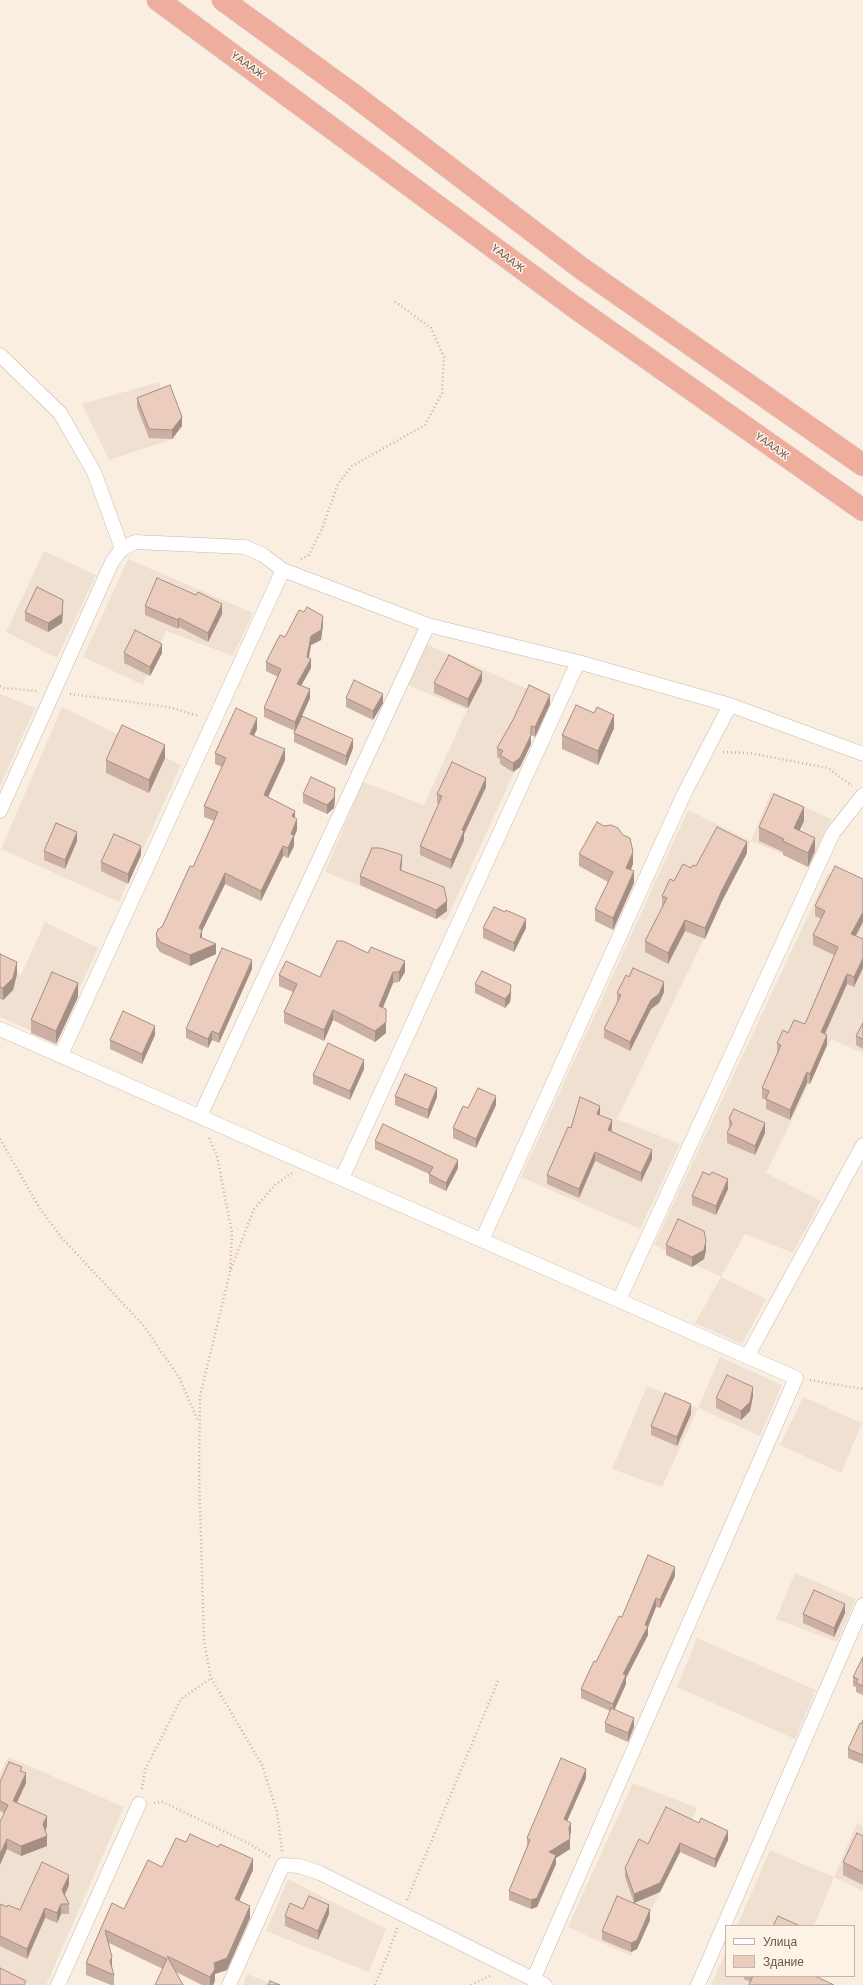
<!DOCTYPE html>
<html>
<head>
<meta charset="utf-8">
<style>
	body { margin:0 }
	#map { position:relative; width:863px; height:1985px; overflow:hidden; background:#faeee1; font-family:Barlow,sans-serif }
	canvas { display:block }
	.legend { position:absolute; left:725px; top:1925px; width:130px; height:52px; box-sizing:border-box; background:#fdf3e7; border:1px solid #c4b4a9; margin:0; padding:5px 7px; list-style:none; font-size:12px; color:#6e554b }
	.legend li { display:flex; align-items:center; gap:8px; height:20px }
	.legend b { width:20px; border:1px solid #c4b4a9 }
</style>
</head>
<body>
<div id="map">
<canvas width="863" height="1985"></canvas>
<ul class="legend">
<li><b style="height:5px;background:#fff"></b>Улица</li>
<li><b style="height:11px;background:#ecccbc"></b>Здание</li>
</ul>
</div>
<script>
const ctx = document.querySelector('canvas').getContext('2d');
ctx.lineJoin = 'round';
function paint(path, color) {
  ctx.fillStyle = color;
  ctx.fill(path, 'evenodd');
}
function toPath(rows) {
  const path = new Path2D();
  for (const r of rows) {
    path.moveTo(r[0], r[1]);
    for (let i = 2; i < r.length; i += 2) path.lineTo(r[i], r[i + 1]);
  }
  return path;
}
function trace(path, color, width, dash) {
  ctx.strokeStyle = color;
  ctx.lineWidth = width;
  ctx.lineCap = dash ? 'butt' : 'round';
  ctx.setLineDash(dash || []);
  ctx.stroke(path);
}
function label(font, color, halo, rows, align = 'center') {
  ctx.font = font + ' Barlow,sans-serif';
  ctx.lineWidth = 3;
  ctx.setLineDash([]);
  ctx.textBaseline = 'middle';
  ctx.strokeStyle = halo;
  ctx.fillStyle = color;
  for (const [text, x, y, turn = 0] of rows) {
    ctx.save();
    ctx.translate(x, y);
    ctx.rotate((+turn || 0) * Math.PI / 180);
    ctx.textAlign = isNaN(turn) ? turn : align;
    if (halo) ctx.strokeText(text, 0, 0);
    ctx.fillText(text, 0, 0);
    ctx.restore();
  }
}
paint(toPath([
	[159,382,176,438,109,460,82,404],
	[44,551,96,575,57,658,6,632],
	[128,559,253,613,233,656,166,631,143,685,83,657],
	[426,644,548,698,446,921,325,872,363,782,424,805,467,710,408,685],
	[0,694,35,708,0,786],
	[62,707,181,765,119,902,1,849],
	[771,792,831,819,810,865,751,841,617,1119,680,1144,640,1229,521,1177,688,810,751,841],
	[828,873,863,888,863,1053,831,1039,766,1173,821,1201,793,1253,745,1234,721,1277,766,1299,742,1344,695,1323,721,1277,654,1245],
	[45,922,98,948,55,1041,0,1017,0,966,21,975],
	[720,1357,782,1385,760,1436,698,1408,662,1487,612,1469,647,1386,698,1408],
	[803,1397,862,1423,841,1473,780,1445],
	[795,1573,856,1599,837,1642,776,1619],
	[697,1638,816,1690,795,1739,677,1687],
	[8,1757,124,1807,46,1985,0,1985,0,1774],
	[633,1783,697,1808,631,1956,568,1927],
	[857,1823,863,1826,863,1891,834,1877,814,1926,737,1926,770,1850,834,1877],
	[288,1879,386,1929,369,1972,266,1931],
	[726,1951,726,1976,803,1976,823,1985,711,1985],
	[247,1974,275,1985,243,1985]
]), '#f0e0d1');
const street = toPath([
	[0,355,60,413,94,472,122,549],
	[0,811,112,562,122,549,135,542,245,547,263,555,283,570,428,625,578,662,730,705,863,754],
	[0,1029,796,1378,533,1980],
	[61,1055,283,570],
	[200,1116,428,625],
	[342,1178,578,662],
	[482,1240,684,794,730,705],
	[619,1300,833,833,863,795],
	[747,1357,863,1145],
	[58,1985,139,1804],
	[229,1985,283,1865,299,1866,320,1873,545,1985],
	[698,1985,863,1605]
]);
const highway = toPath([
	[158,0,573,306,863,510],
	[223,0,351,93,581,268,863,465]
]);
trace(street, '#c9b6aa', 15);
trace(highway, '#d6cfcd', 23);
trace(toPath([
	[301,559,309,555,322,529,338,484,352,466,425,425,442,393,444,357,431,328,394,301],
	[0,686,4,688,37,691],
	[70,694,169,707,199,716],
	[723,752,749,753,828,768,852,786],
	[209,1138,217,1156,232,1233,230,1272,200,1396,199,1473,204,1641,211,1678,262,1765,277,1812,282,1851],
	[0,1139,39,1207,61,1237,143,1325,179,1377,198,1421],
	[231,1269,254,1209,276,1184,292,1173],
	[810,1380,863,1389],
	[142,1789,145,1770,181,1699,211,1678],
	[154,1803,163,1802,250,1844,271,1857],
	[407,1900,498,1681],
	[375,1985,388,1954,397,1928],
	[471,1985,492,1975]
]), '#d0af9f', 2.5, [1, 3]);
trace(street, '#fff', 14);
trace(highway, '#efad9d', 22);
paint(toPath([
	[137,398,182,426,172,439,149,438,137,407],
	[145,606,222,614,208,642,179,627,178,629,145,615],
	[63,609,62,623,48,632,25,621,25,612],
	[323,625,321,640,311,645,309,658,311,668,301,686,310,698,302,716,353,748,346,766,294,742,294,733,295,731,264,717,264,708,278,677,266,671,266,662,285,637],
	[124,653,162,653,150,676,124,663],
	[482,681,468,708,434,693,434,683],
	[346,698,383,703,373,720,346,707],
	[550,704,535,737,531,735,531,744,520,767,513,772,500,764,500,759,497,757,497,748],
	[614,728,598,765,562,749,562,735],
	[257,729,254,735,285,760,268,797,295,818,297,830,294,837,294,846,288,858,283,856,261,901,225,884,202,931,202,938,216,954,190,966,160,952,156,946,156,935,162,927,193,867,214,821,204,817,204,806,222,767,215,764,215,753],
	[165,758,149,793,106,773,106,760],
	[486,787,464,834,464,840,451,869,420,855,420,846,439,804,437,803,437,794],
	[303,794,335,798,334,808,327,814,303,803],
	[804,821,799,830,815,851,808,867,783,855,783,852,759,841,759,827],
	[77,841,65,869,44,860,44,851],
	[747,853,722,901,705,939,685,931,668,964,645,952,645,941,662,907,662,896,674,881,691,868],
	[579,854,633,864,631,870,634,883,613,930,595,921,595,909,608,882,579,866],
	[141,855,128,884,101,871,101,862],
	[402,864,401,870,447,911,436,919,360,885,360,876],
	[815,906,863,922,856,936,854,987,847,984,825,1034,827,1045,810,1084,807,1083,790,1120,766,1109,766,1100,762,1098,762,1088,777,1053,777,1043,788,1033,805,1024,834,955,813,945,813,935,821,919,815,916],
	[483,928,526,928,514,952,483,938],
	[343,941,405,972,399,982,393,983,383,1008,386,1009,386,1033,375,1042,333,1020,324,1041,284,1023,284,1012,293,992,279,986,279,975,320,977],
	[0,954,17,974,13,990,3,1000,0,999],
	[252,969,219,1043,212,1040,208,1048,186,1038,186,1029],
	[475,984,511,994,510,1002,505,1008,475,993],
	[664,992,659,1003,651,1009,630,1051,604,1038,604,1029,617,1003,617,993],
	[78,997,56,1044,31,1033,31,1020],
	[863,1023,863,1049,856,1045,856,1036],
	[155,1035,142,1064,110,1049,110,1040],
	[364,1069,350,1100,313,1084,313,1075],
	[395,1096,437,1097,428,1119,395,1105],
	[496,1105,476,1148,453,1138,453,1128,468,1108],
	[600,1114,600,1115,612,1129,611,1131,652,1159,641,1182,595,1161,579,1198,547,1184,547,1175,571,1128],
	[729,1118,765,1133,755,1155,727,1143,727,1133,729,1128],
	[375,1141,458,1168,446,1191,429,1183,429,1174,375,1149],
	[728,1189,716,1215,692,1205,692,1196],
	[666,1245,706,1250,704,1259,692,1267,666,1255],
	[753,1396,750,1411,741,1420,716,1408,716,1398],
	[691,1414,677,1446,651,1435,651,1426],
	[675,1576,660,1608,656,1607,648,1627,648,1635,626,1678,626,1684,614,1710,634,1727,628,1742,605,1732,605,1723,610,1711,581,1698,581,1689,596,1662,622,1617],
	[845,1613,834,1637,803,1623,803,1614],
	[863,1657,863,1695,856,1692,856,1687,853,1686,853,1677],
	[863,1720,863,1764,848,1758,848,1749],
	[22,1772,26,1783,17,1802,47,1826,45,1831,47,1846,21,1856,7,1849,4,1813,0,1811,0,1782],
	[586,1778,567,1821,571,1832,570,1836,570,1849,556,1858,556,1864,537,1907,531,1909,509,1900,509,1891,527,1847,527,1838],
	[863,1836,863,1885,843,1875,843,1862],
	[728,1840,715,1868,680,1852,660,1892,634,1903,625,1877,625,1868,648,1844],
	[162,1867,253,1870,239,1901,250,1918,227,1970,215,1974,215,1981,213,1985,202,1985,176,1972,163,1969,109,1943,112,1968,114,1975,114,1985,111,1985,86,1975,86,1963,112,1903,124,1909],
	[69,1885,65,1895,69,1904,69,1914,61,1914,57,1923,45,1918,27,1959,0,1946,0,1904,7,1907,20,1910],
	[303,1909,329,1914,318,1940,285,1926,285,1916],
	[650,1920,637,1949,631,1952,602,1940,602,1931],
	[744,1976,815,1976,750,1982,744,1979]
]), '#cbafa2');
paint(toPath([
	[182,417,182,426,172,439,172,430],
	[63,600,63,609,62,623,48,632,48,623],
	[222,604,222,614,208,642,208,633],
	[323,616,323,625,321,640,311,645,307,666,311,659,311,668,297,693,297,684,311,636],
	[179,618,179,627,178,629,178,620],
	[162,644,162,653,150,676,150,667],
	[482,672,482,681,468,708,468,699],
	[310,689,310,698,295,731,295,722],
	[383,694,383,703,373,720,373,711],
	[550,695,550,704,535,737,535,727],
	[614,715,614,728,598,765,598,751],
	[257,718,257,729,250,744,250,734],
	[531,735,531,744,520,767,513,772,513,763],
	[353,739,353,748,346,766,346,756],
	[165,745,165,758,149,793,149,780],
	[285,749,285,760,264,806,264,795],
	[486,778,486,787,464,834,464,840,451,869,451,860,462,830],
	[335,788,335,798,334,808,327,814,327,805],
	[804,807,804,821,794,842,794,828],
	[295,811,295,821,292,816],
	[297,819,297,830,294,837,294,846,288,858,288,848,291,834],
	[77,832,77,841,65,869,65,860],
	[815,838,815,851,808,867,808,853],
	[747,842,747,853,722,901,705,939,705,928,722,890],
	[141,846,141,855,128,884,128,874],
	[283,846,283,856,261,901,261,891],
	[633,852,633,864,626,880,626,868],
	[402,855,402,864,400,879,400,870],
	[634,871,634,883,613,930,613,918],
	[225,873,225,884,202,931,202,940,200,937,199,928],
	[447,901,447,911,436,919,436,910],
	[863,912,863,922,851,944,851,934],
	[526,919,526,928,514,952,514,943],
	[685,920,685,931,668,964,668,953],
	[216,944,216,954,190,966,190,955],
	[863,958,863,968,854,987,854,977],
	[252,960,252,969,219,1043,219,1034],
	[405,961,405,972,399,982,399,972],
	[17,962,17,974,13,990,3,1000,3,988],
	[393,972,393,983,379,1016,379,1006],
	[847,974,847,984,821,1042,821,1032],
	[664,982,664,992,659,1003,651,1009,630,1051,630,1042,651,1000],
	[78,983,78,997,56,1044,56,1031],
	[511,985,511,994,510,1002,505,1008,505,999],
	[333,1010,333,1020,324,1041,324,1030],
	[386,1022,386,1033,375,1042,375,1031],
	[155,1026,155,1035,142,1064,142,1054],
	[212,1031,212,1040,208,1048,208,1039],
	[827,1035,827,1045,810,1084,810,1074],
	[364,1060,364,1069,350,1100,350,1091],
	[807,1072,807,1083,790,1120,790,1110],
	[437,1088,437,1097,428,1119,428,1110],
	[496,1096,496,1105,476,1148,476,1139],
	[600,1106,600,1114,597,1122,597,1114],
	[612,1120,612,1129,608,1138,608,1130],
	[765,1123,765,1133,755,1155,755,1146],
	[652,1150,652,1159,641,1182,641,1173],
	[595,1152,595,1161,579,1198,579,1189],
	[458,1160,458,1168,446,1191,446,1183],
	[728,1179,728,1189,716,1215,716,1206],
	[706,1241,706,1250,704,1259,692,1267,692,1257],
	[753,1387,753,1396,750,1411,741,1420,741,1411],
	[691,1404,691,1414,677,1446,677,1437],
	[675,1567,675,1576,660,1608,660,1600],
	[656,1598,656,1607,648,1627,648,1635,626,1678,626,1684,613,1713,613,1704,623,1674],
	[845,1604,845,1613,834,1637,834,1628],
	[634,1718,634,1727,628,1742,628,1733],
	[586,1769,586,1778,564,1828,564,1819],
	[26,1773,26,1783,13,1811,13,1801],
	[47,1816,47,1826,43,1835,43,1824],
	[571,1823,571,1832,569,1838,569,1828],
	[728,1831,728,1840,715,1868,715,1859],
	[47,1836,47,1846,21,1856,21,1846],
	[7,1839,7,1849,0,1865,0,1854],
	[570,1839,570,1849,556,1858,556,1864,537,1907,531,1909,531,1900,549,1852],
	[680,1843,680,1852,660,1892,634,1903,634,1894],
	[253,1859,253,1870,235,1910,235,1899],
	[69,1875,69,1885,62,1900,62,1890],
	[61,1904,61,1914,57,1923,57,1913],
	[329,1905,329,1914,318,1940,318,1931],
	[250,1906,250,1918,227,1970,215,1974,215,1981,213,1985,210,1985,210,1977,214,1963],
	[45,1908,45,1918,27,1959,27,1949],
	[650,1910,650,1920,637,1949,631,1952,631,1943],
	[112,1957,112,1968,110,1961]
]), '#a58f84');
const building = toPath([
	[170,385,182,417,172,430,149,429,137,398,170,385],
	[157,578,196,595,198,592,222,604,208,633,179,618,178,620,145,606,157,578],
	[37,587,63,600,62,614,48,623,25,612,37,587],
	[307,607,323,616,321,630,311,636,307,657,311,659,297,684,310,689,295,722,264,708,281,669,266,662,280,635,285,637,299,610,304,612,307,607],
	[135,630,162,644,150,667,124,653,135,630],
	[449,655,482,672,468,699,434,683,449,655],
	[354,680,383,694,373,711,346,698,354,680],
	[529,685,550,695,535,727,531,726,531,735,520,758,513,763,500,755,503,751,497,748,514,718,529,685],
	[576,705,594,713,597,707,614,715,598,751,562,735,576,705],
	[236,708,257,718,250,734,285,749,264,795,295,811,292,816,297,819,291,834,294,835,288,848,283,846,261,891,225,873,199,928,202,930,200,937,216,944,190,955,160,942,156,935,158,929,162,927,190,866,193,867,218,812,204,806,226,758,215,753,236,708],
	[302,716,353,739,346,756,294,733,302,716],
	[122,725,165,745,149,780,106,760,122,725],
	[452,762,486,778,462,830,464,831,451,860,420,846,442,796,437,794,452,762],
	[311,777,335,788,334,798,327,805,303,794,311,777],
	[774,794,804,807,794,828,815,838,808,853,783,841,784,839,759,827,774,794],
	[597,822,604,826,611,825,618,828,623,835,630,838,633,852,626,868,634,871,613,918,595,909,613,872,579,854,597,822],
	[56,823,77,832,65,860,44,851,56,823],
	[717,827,747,842,722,890,705,928,685,920,668,953,645,941,667,898,662,896,670,879,674,881,683,864,691,868,693,865,696,866,717,827],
	[114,834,141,846,128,874,101,862,114,834],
	[372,848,380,848,402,855,400,870,444,887,447,901,436,910,360,876,372,848],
	[835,866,863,879,863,912,851,934,863,939,863,958,854,977,847,974,821,1032,827,1035,810,1074,807,1072,790,1110,766,1099,769,1091,762,1088,781,1045,777,1043,783,1030,788,1033,794,1020,805,1024,838,947,813,935,825,911,815,906,835,866],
	[494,907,505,912,506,910,526,919,514,943,483,928,494,907],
	[337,941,343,941,368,953,371,947,405,961,399,972,393,972,379,1006,386,1009,386,1022,375,1031,333,1010,324,1030,284,1012,297,984,279,975,286,961,320,977,337,941],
	[222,948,252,960,219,1034,212,1031,208,1039,186,1029,222,948],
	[0,954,17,962,13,978,3,988,0,987,0,954],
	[633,968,664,982,659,994,651,1000,630,1042,604,1029,621,995,617,993,626,975,629,977,633,968],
	[482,971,511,985,510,993,505,999,475,984,482,971],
	[52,972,78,983,56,1031,31,1020,52,972],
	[123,1011,155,1026,142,1054,110,1040,123,1011],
	[863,1023,863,1039,856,1036,863,1023],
	[328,1043,364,1060,350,1091,313,1075,328,1043],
	[405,1074,437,1088,428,1110,395,1096,405,1074],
	[478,1088,496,1096,476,1139,453,1128,463,1106,468,1108,478,1088],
	[580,1097,600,1106,597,1114,612,1120,608,1130,652,1150,641,1173,595,1152,579,1189,547,1175,568,1127,571,1128,580,1097],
	[734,1109,765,1123,755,1146,727,1133,732,1123,729,1118,734,1109],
	[383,1124,458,1160,446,1183,429,1174,433,1167,375,1141,383,1124],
	[703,1172,710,1175,712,1172,728,1179,716,1206,692,1196,703,1172],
	[678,1219,704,1231,706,1241,704,1250,692,1257,666,1245,678,1219],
	[727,1375,753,1387,750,1402,741,1411,716,1398,727,1375],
	[665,1393,691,1404,677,1437,651,1426,665,1393],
	[648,1555,675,1567,660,1600,656,1598,645,1625,648,1626,623,1674,626,1675,613,1704,581,1689,594,1661,596,1662,619,1616,622,1617,648,1555],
	[814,1590,845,1604,834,1628,803,1614,814,1590],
	[863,1657,863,1686,856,1683,858,1679,853,1677,863,1657],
	[611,1708,634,1718,628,1733,605,1723,611,1708],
	[863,1720,863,1755,848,1749,860,1723,861,1724,863,1720],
	[561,1758,586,1769,564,1819,571,1823,569,1828,570,1839,549,1852,556,1855,537,1898,531,1900,509,1891,530,1840,527,1838,561,1758],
	[9,1762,22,1767,20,1771,26,1773,13,1801,47,1816,43,1824,47,1836,21,1846,7,1839,0,1854,0,1822,8,1805,0,1801,0,1782,9,1762],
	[666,1807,699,1823,701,1818,728,1831,715,1859,680,1843,660,1883,634,1894,625,1868,639,1839,648,1844,666,1807],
	[857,1833,863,1836,863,1872,843,1862,857,1833],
	[190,1834,218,1847,220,1844,253,1859,235,1899,250,1906,227,1958,214,1963,215,1969,210,1977,167,1956,183,1985,155,1985,167,1959,105,1930,112,1957,110,1961,114,1975,86,1963,112,1903,124,1909,148,1860,162,1867,176,1838,186,1842,190,1834],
	[42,1862,69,1875,62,1890,69,1904,61,1904,57,1913,45,1908,27,1949,0,1936,0,1904,7,1907,8,1905,20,1910,42,1862],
	[309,1896,329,1905,318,1931,285,1916,290,1903,303,1909,309,1896],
	[617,1896,650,1910,637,1940,631,1943,602,1931,617,1896],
	[778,1916,800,1926,773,1926,778,1916],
	[0,1968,26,1981,24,1985,0,1985,0,1968],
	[753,1976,815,1976,834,1985,749,1985,753,1976],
	[270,1981,280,1985,268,1985,270,1981]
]);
paint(building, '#ecccbc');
trace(building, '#a58f84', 1);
label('11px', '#6e554b', '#fdf3e7', [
	["ҮАААЖ",248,65,36],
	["ҮАААЖ",508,258,37],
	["ҮАААЖ",772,446,35]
]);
</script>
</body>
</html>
